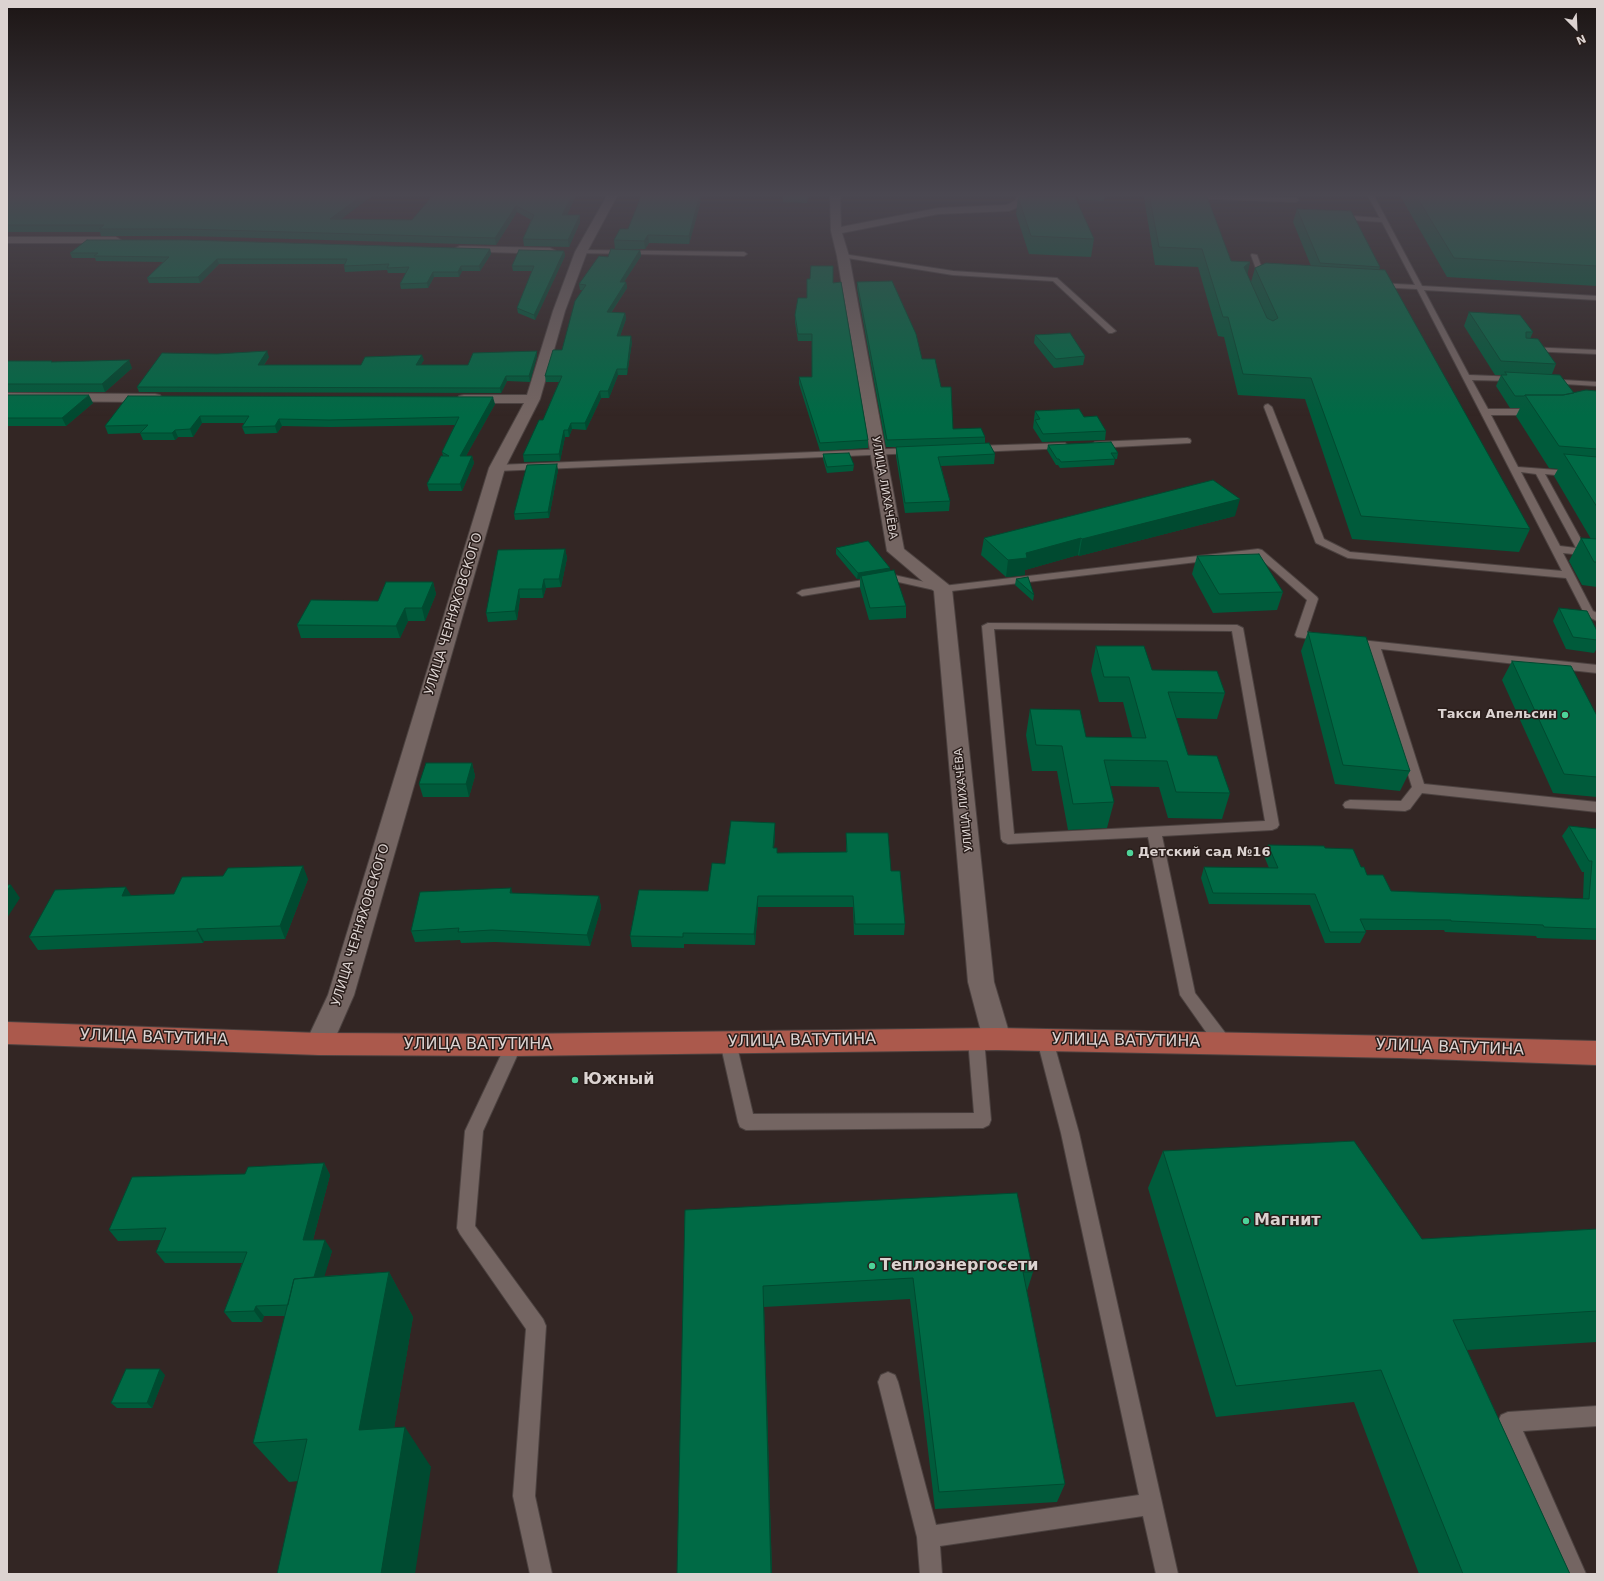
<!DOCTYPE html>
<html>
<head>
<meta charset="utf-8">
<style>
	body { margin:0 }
	#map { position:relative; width:1604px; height:1581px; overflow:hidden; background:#332624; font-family:"DejaVu Sans",sans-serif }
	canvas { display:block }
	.frame { position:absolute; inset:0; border:8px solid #dcd3d1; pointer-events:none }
	.north { position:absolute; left:1556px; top:8px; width:40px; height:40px; -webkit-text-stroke:3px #291d1a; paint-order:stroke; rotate:156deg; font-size:11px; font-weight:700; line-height:16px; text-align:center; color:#dcd3d1 }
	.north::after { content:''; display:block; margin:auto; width:14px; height:18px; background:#dcd3d1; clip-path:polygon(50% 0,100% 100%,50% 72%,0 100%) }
</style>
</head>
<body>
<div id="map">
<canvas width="1604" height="1581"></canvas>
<div class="frame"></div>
<div class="north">N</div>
</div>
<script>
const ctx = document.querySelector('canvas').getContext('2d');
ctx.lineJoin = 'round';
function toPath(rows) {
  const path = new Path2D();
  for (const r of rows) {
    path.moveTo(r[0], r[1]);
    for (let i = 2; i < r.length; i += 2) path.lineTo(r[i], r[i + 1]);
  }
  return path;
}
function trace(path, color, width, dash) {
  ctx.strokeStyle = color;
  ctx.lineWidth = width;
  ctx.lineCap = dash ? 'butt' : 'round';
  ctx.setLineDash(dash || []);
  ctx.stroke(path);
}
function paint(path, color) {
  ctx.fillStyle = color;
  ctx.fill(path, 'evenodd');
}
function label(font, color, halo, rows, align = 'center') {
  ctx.font = font + ' "DejaVu Sans",sans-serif';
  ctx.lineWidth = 3;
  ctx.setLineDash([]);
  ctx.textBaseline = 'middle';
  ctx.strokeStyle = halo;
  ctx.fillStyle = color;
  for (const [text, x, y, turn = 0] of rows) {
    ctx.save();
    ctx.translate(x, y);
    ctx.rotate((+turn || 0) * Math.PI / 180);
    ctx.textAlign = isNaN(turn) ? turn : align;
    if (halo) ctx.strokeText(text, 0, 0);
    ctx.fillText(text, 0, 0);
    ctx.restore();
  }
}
const lane = toPath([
	[1192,194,1229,196,1228,194,1234,194,1235,196,1296,198,1299,200,1296,202,1207,199,1192,194],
	[1367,194,1373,194,1422,286,1597,296,1597,300,1424,290,1469,375,1517,377,1521,379,1517,381,1472,380,1488,409,1535,409,1539,412,1535,415,1491,415,1518,467,1597,473,1597,479,1545,474,1588,552,1583,555,1563,553,1593,611,1597,613,1597,621,1585,615,1566,578,1348,558,1316,543,1315,541,1264,407,1265,405,1268,404,1272,407,1324,539,1350,552,1562,571,1417,289,1377,287,1374,285,1377,283,1415,285,1382,222,1337,219,1334,217,1337,215,1380,218,1367,194],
	[1521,472,1536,474,1576,548,1560,546,1521,472],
	[581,250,744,252,747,254,744,256,579,253,578,252,581,250],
	[843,254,953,271,1057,278,1116,331,1112,333,1109,333,1053,281,953,275,841,257,840,256,843,254],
	[1252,254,1257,255,1265,277,1264,278,1259,277,1251,255,1252,254],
	[1526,347,1597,350,1597,354,1529,351,1526,351,1526,347],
	[1546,379,1597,382,1597,386,1549,383,1546,383,1546,379],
	[1187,438,1190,439,1191,441,1190,443,1095,448,1091,445,1095,442,1187,438],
	[1065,443,1069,446,1068,448,975,452,971,449,975,446,1065,443],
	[913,448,916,449,917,451,916,453,497,471,492,468,497,465,913,448],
	[1258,549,1262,550,1317,597,1318,599,1307,632,1328,636,1330,638,1328,640,1324,641,1297,637,1295,635,1307,600,1256,555,943,592,894,581,802,596,797,593,802,590,894,575,943,586,1258,549],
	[988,623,1237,625,1243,628,1279,825,1277,828,1272,830,1162,836,1195,993,1230,1039,1232,1044,1230,1049,1224,1051,1218,1049,1180,995,1148,837,1008,844,1003,842,1001,839,982,626,988,623],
	[994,629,1232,631,1265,821,1014,834,994,629],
	[1351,639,1597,665,1597,673,1381,649,1424,784,1597,802,1597,812,1422,793,1410,809,1405,811,1345,808,1343,805,1345,802,1350,800,1401,801,1412,787,1369,648,1347,644,1345,642,1347,640,1351,639],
	[976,1032,982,1034,984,1039,991,1120,989,1125,983,1128,746,1130,740,1127,738,1122,720,1042,722,1037,728,1035,734,1037,736,1042,753,1114,974,1113,968,1039,970,1034,976,1032],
	[1045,1033,1051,1035,1053,1040,1079,1133,1178,1574,1156,1574,1143,1516,940,1546,942,1574,920,1574,917,1537,878,1382,881,1375,888,1372,895,1375,898,1382,936,1525,1139,1495,1061,1133,1037,1040,1039,1035,1045,1033],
	[514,1038,520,1040,522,1045,483,1131,475,1226,543,1319,546,1326,535,1496,552,1574,530,1574,513,1496,526,1329,460,1234,457,1228,465,1131,508,1040,514,1038],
	[1597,1406,1597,1426,1523,1431,1586,1574,1564,1574,1498,1422,1501,1415,1508,1412,1597,1406]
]);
const street = toPath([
	[608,194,618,194,587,252,565,311,540,399,505,468,354,995,329,1052,319,1055,309,1052,305,1044,328,995,489,468,524,403,464,403,459,402,457,399,459,396,464,395,527,395,553,311,575,252,608,194],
	[830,194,840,194,841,227,938,208,1007,205,1016,200,1018,194,1028,194,1025,204,1009,211,938,214,842,233,849,256,904,549,949,585,952,589,994,982,1011,1039,1007,1047,997,1050,987,1047,983,1039,968,982,934,591,887,551,837,256,831,231,830,194],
	[7,237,116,237,121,240,116,243,7,243,7,237],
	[460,246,550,248,556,251,550,254,456,251,454,249,460,246],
	[7,393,155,394,160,395,162,398,160,401,155,402,7,401,7,393]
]);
const primary = toPath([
	[7,1022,319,1033,514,1034,997,1028,1400,1036,1597,1041,1597,1065,1400,1058,997,1050,514,1056,319,1055,7,1044,7,1022]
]);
trace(lane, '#4c4240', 2);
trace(street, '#4c4240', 2);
trace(primary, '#4c4240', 2);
paint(lane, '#746562');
paint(street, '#746562');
paint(primary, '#ab594c');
paint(toPath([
	[7,194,341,219,412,220,434,194,577,194,567,215,580,222,569,247,524,246,523,239,531,220,517,212,496,245,188,236,101,236,100,232,7,232],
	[783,194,809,194,807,203,783,202],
	[1076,194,1105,194,1104,201,1079,200],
	[1144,194,1206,194,1231,261,1250,262,1247,274,1251,282,1255,268,1311,266,1293,222,1297,209,1380,267,1379,270,1530,529,1519,552,1352,539,1305,399,1238,395,1224,337,1218,336,1198,267,1155,265,1144,198],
	[1277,194,1296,194,1296,195],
	[1399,194,1597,194,1597,286,1447,277],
	[1018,197,1094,239,1091,257,1029,254,1016,214],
	[701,201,689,244,649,243,645,249,615,249,614,240,628,229],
	[490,249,491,254,480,271,462,271,459,277,434,277,428,288,401,289,400,284,406,273,388,273,387,270,345,272,344,266,344,264,219,264,200,283,149,283,147,278,163,262,96,261,95,258,72,258,70,253],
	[640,250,641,256,624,282,626,282,627,288,611,313,625,313,626,319,620,336,632,342,627,375,618,375,609,398,601,398,586,430,572,429,569,437,565,437,560,461,524,462,523,455,543,420,559,382,546,382,545,376,562,350,582,290,580,290,579,284,608,257],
	[564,251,565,256,535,320,518,313,517,308,532,271,513,271,512,266],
	[857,282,922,359,941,387,953,429,985,437,985,443,995,454,994,464,941,466,950,501,949,511,905,513,896,456,896,447,886,447,857,288],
	[833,283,868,440,868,448,820,451,799,384,799,377,812,377,812,341,798,341,795,322,795,315,807,298],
	[1469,312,1533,332,1530,339,1556,364,1552,374,1574,393,1597,391,1597,587,1582,585,1569,561,1581,538,1591,539,1554,476,1558,469,1549,468,1516,416,1520,408,1510,408,1496,386,1501,375,1495,375,1464,326],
	[1035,335,1085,356,1083,365,1054,368,1034,343],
	[537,351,537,356,530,382,507,381,501,393,139,392,137,387,269,357,264,365,361,365,424,360,420,365,468,365],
	[7,361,52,362,132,368,105,392,7,392],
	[7,395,93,403,66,426,7,426],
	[128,396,495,404,466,456,472,456,474,463,462,491,429,491,427,484,443,456,442,452,455,425,331,427,282,426,277,433,245,434,242,427,244,423,202,423,193,437,178,437,175,440,143,440,140,433,108,434,105,426],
	[1035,411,1084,417,1106,431,1105,440,1042,442,1033,428],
	[1048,445,1118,453,1117,459,1115,459,1114,465,1060,468,1058,465,1056,465,1047,450],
	[823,454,854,465,853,471,827,473,823,459],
	[558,470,549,518,515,520,514,514],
	[1235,516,1079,556,1078,555,1025,570,1025,575,1006,577,981,555,984,538],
	[836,548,890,571,906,606,906,618,869,620,860,588,860,579,857,579,836,554],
	[565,549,567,558,561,587,546,588,543,598,520,598,517,620,488,622,486,613],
	[1197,556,1283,592,1277,610,1213,613,1192,574],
	[1016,579,1034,595,1033,601,1015,585],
	[433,582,436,594,425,621,408,621,400,638,301,638,297,625,378,601],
	[1559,608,1597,640,1597,648,1594,653,1566,649,1553,621],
	[1308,632,1410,771,1400,791,1335,784,1301,651],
	[1096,646,1152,670,1225,693,1217,719,1176,718,1188,755,1230,793,1222,819,1168,818,1159,787,1110,786,1114,802,1107,828,1068,830,1057,771,1032,771,1026,735,1030,709,1086,737,1132,737,1123,702,1099,702,1091,671],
	[1512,661,1597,716,1597,797,1553,793,1502,680],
	[472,763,475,776,469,797,423,797,419,784],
	[775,823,775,834,774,848,777,848,777,853,846,852,846,833,891,871,905,924,904,935,854,935,853,907,758,907,755,945,684,944,684,948,632,947,630,936,708,891,725,864],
	[1569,826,1597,829,1597,940,1537,938,1536,936,1445,932,1444,930,1365,930,1366,932,1360,943,1325,943,1310,905,1209,904,1201,878,1204,867,1269,868,1264,856,1268,845,1325,848,1361,867,1367,875,1391,891,1583,899,1584,872,1582,872,1562,836],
	[308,879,285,939,204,941,203,943,38,950,29,937,131,895,174,894],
	[512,893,599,896,601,908,590,946,495,942,461,943,460,940,415,942,411,931],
	[1163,1151,1422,1239,1597,1229,1597,1342,1467,1350,1570,1574,1419,1574,1354,1402,1216,1417,1148,1188],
	[324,1163,330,1175,313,1240,332,1251,324,1276,389,1272,413,1317,394,1428,431,1467,289,1482,253,1443,285,1316,264,1316,262,1322,232,1322,224,1312,242,1263,165,1263,156,1252,161,1240,118,1241,109,1230,245,1174],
	[685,1210,1033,1272,1027,1291,1065,1484,1057,1502,935,1509,910,1299,764,1307,772,1574,677,1574],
	[165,1375,152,1408,117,1408,111,1403]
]), '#005b3b');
paint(toPath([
	[364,194,375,194,332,226,330,219],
	[573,194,577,194,563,222,562,215],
	[700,194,701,201,689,244,689,236],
	[807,194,809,194,807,203],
	[516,206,517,212,496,245,495,238],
	[580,215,580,222,569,247,568,240],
	[648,235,649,243,645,249,644,241],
	[490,249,491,254,480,271,479,266],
	[640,250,641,256,620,288,620,282],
	[564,251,565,256,535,320,534,315],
	[217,259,219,264,200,283,198,277],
	[1250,262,1246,281,1244,267],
	[461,266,462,271,459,277,458,272],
	[433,272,434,277,428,288,427,283],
	[626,282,627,288,607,318,607,312],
	[625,313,626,319,618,342,617,336],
	[631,336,632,342,627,375,627,369],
	[267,351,269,357,260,370,258,365],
	[537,351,537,356,530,382,529,376],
	[422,355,424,360,417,371,416,365],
	[129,360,132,368,105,392,102,384],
	[617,369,618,375,609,398,608,391],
	[506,376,507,381,501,393,500,388],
	[600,391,601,398,586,430,585,423],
	[89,395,93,403,66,426,62,418],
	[493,397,495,404,462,463,460,456],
	[200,416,202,423,193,437,190,429],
	[279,419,282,426,277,433,275,426],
	[571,423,572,429,569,437,568,430],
	[175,430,178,437,175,440,172,433],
	[564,430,565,437,560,461,559,454],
	[472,456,474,463,462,491,460,484],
	[557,464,558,470,549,518,548,512],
	[1240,499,1235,516,1079,556,1082,539],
	[1081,538,1078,555,1025,570,1025,575,1006,577,1008,560,1026,553],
	[565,549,567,558,561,587,559,579],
	[890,568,890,574,861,576,860,579,857,579,858,573],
	[544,579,546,588,543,598,542,589],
	[433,582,436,594,425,621,422,608],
	[519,589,520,598,517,620,515,611],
	[405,608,408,621,400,638,396,626],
	[472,763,475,776,469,797,466,784],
	[775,823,775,834,773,859,773,848],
	[303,866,308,879,285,939,280,926],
	[11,885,20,898,7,918,7,891],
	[126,887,134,900,122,896],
	[511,888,514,899,510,893],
	[599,896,601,908,590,946,587,935],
	[758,896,758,907,755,945,754,934],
	[197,929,204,941,203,943,197,931],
	[324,1163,330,1175,310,1251,303,1240],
	[325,1240,332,1251,313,1315,306,1305],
	[389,1272,413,1317,387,1470,359,1430],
	[763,1286,764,1307,772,1574,771,1574],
	[256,1306,264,1316,262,1322,254,1311],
	[160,1369,165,1375,152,1408,147,1403],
	[405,1427,431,1467,415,1574,381,1574]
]), '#004a30');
const building = toPath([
	[7,194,364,194,330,219,412,220,434,194,573,194,562,215,580,215,568,240,523,239,534,215,516,206,495,238,186,229,99,229,104,225,7,225,7,194],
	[642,194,700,194,689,236,648,235,644,241,614,240,620,229,628,229,642,194],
	[1149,194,1206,194,1231,261,1250,262,1244,267,1267,318,1273,321,1278,318,1255,268,1266,263,1385,270,1530,529,1361,516,1311,378,1243,374,1228,317,1223,317,1202,249,1159,247,1149,194],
	[1415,194,1597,194,1597,266,1454,258,1415,194],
	[1018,197,1075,197,1094,239,1031,236,1018,197],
	[1297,209,1351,211,1380,267,1320,263,1297,209],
	[87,240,186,240,490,249,479,266,461,266,458,272,433,272,427,283,400,284,409,267,387,268,389,264,344,266,347,259,217,259,198,277,147,278,169,257,94,256,98,253,70,253,87,240],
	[611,249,640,250,620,282,626,282,607,312,625,313,617,336,631,336,627,369,617,369,608,391,600,391,585,423,571,423,568,430,564,430,559,454,523,455,539,420,543,420,562,376,545,376,553,350,562,350,575,301,586,285,579,284,599,256,608,257,611,249],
	[519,250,564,251,534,315,517,308,534,266,512,266,519,250],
	[811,266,833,266,833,283,841,282,868,440,820,443,799,377,812,377,812,334,798,334,795,315,798,298,807,298,807,279,810,279,811,266],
	[892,281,916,334,922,359,935,359,941,387,951,387,953,429,981,428,985,437,887,440,857,282,892,281],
	[1469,312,1520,315,1533,332,1526,332,1526,338,1538,339,1556,364,1501,361,1469,312],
	[1070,333,1085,356,1056,359,1035,335,1070,333],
	[267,351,258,365,361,365,365,357,422,355,416,365,468,365,473,353,537,351,529,376,506,376,500,388,137,387,162,353,217,354,267,351],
	[129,360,102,384,7,384,7,361,52,361,51,362,129,360],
	[1505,372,1560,375,1574,393,1563,395,1525,395,1524,396,1515,396,1501,375,1507,375,1505,372],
	[1586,390,1597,391,1597,449,1559,446,1525,395,1563,395,1586,390],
	[7,395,89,395,62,418,7,418,7,395],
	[128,396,493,397,460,456,472,456,460,484,427,484,441,456,449,456,442,452,459,417,329,420,279,419,275,426,242,427,249,416,200,416,190,429,175,430,172,433,140,433,148,425,105,426,128,396],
	[1079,409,1084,417,1097,416,1106,431,1043,434,1035,420,1040,419,1035,411,1079,409],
	[1111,442,1118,453,1111,453,1115,459,1061,462,1059,459,1057,459,1048,445,1111,442],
	[989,443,995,454,938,457,950,501,905,503,896,447,989,443],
	[849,453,854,465,827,467,823,454,849,453],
	[1564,454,1597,457,1597,507,1564,454],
	[557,464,548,512,514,514,527,465,557,464],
	[1213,480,1240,499,1082,539,1081,538,1026,553,1027,558,1008,560,984,538,1213,480],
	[1581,538,1597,539,1597,562,1594,562,1581,538],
	[868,541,890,568,858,573,836,548,868,541],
	[565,549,559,579,544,579,542,589,519,589,515,611,486,613,498,550,565,549],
	[1259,554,1283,592,1219,594,1197,556,1259,554],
	[894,570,906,606,870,608,861,576,894,570],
	[1028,577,1034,595,1016,579,1028,577],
	[386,582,433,582,422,608,405,608,396,626,297,625,311,600,378,601,386,582],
	[1559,608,1587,611,1597,631,1597,640,1573,637,1559,608],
	[1308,632,1366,637,1410,771,1343,765,1308,632],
	[1096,646,1144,646,1152,670,1217,671,1225,693,1168,692,1188,755,1217,756,1230,793,1176,792,1167,761,1104,760,1114,802,1073,804,1062,746,1036,745,1030,709,1080,710,1086,737,1146,738,1129,677,1104,677,1096,646],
	[1512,661,1571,666,1597,716,1597,777,1564,774,1512,661],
	[426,763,472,763,466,784,419,784,426,763],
	[731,821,775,823,773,848,777,848,777,853,847,852,846,833,888,833,891,871,900,871,905,924,855,924,853,896,758,896,754,934,683,933,683,937,630,936,639,890,708,891,712,863,725,864,731,821],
	[1569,826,1597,829,1597,929,1544,927,1543,925,1451,921,1451,920,1360,919,1366,932,1330,932,1315,894,1213,893,1204,867,1278,868,1268,845,1324,846,1325,848,1353,849,1361,867,1364,867,1367,875,1383,875,1391,891,1589,899,1592,861,1589,861,1569,826],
	[303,866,280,926,197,929,197,931,29,937,55,890,126,887,122,896,174,894,182,877,223,876,228,868,303,866],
	[7,885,11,885,7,891,7,885],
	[511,888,510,893,599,896,587,935,492,930,458,932,459,928,411,931,420,892,511,888],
	[1354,1141,1422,1239,1597,1229,1597,1311,1453,1320,1570,1574,1463,1574,1381,1370,1236,1386,1163,1151,1354,1141],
	[324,1163,303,1240,325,1240,314,1277,294,1279,288,1305,256,1306,254,1311,224,1312,247,1252,156,1252,166,1228,109,1230,132,1177,245,1174,248,1167,324,1163],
	[1017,1193,1033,1272,1023,1272,1065,1484,939,1492,913,1278,763,1286,771,1574,677,1574,685,1210,1017,1193],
	[389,1272,359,1430,405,1427,381,1574,277,1574,307,1439,253,1443,294,1279,389,1272],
	[126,1369,160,1369,147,1403,111,1403,126,1369]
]);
paint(building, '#006a45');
trace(building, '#004a30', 1);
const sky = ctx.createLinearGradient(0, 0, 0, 416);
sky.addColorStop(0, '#1c1514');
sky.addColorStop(0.47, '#4a4750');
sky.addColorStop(1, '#4a475000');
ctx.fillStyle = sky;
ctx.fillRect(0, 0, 1604, 416);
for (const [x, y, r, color] of [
	[1565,715,4,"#4ed399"],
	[1130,853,4,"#4ed399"],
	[575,1080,4,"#4ed399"],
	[1246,1221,4,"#4ed399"],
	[872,1266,4,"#4ed399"]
]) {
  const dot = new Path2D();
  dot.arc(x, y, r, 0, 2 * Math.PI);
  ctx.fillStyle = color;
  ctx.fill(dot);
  trace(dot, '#291d1a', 1.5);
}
label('11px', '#dcd3d1', '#291d1a', [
	["УЛИЦА ЛИХАЧЁВА",884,488,80],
	["УЛИЦА ЛИХАЧЁВА",964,800,-96]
]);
label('13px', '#dcd3d1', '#291d1a', [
	["УЛИЦА ЧЕРНЯХОВСКОГО",454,614,-73],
	["УЛИЦА ЧЕРНЯХОВСКОГО",361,925,-73]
]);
label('bold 13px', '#dcd3d1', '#291d1a', [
	["Такси Апельсин",1557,715],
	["Детский сад №16",1138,853,"left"]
], 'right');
label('16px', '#dcd3d1', '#291d1a', [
	["УЛИЦА ВАТУТИНА",154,1038,2],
	["УЛИЦА ВАТУТИНА",802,1041,-1],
	["УЛИЦА ВАТУТИНА",1126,1041,1],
	["УЛИЦА ВАТУТИНА",478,1045],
	["УЛИЦА ВАТУТИНА",1450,1048,2]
]);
label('bold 16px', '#dcd3d1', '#291d1a', [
	["Южный",583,1080],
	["Магнит",1254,1221],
	["Теплоэнергосети",880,1266]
], 'left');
</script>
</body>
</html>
